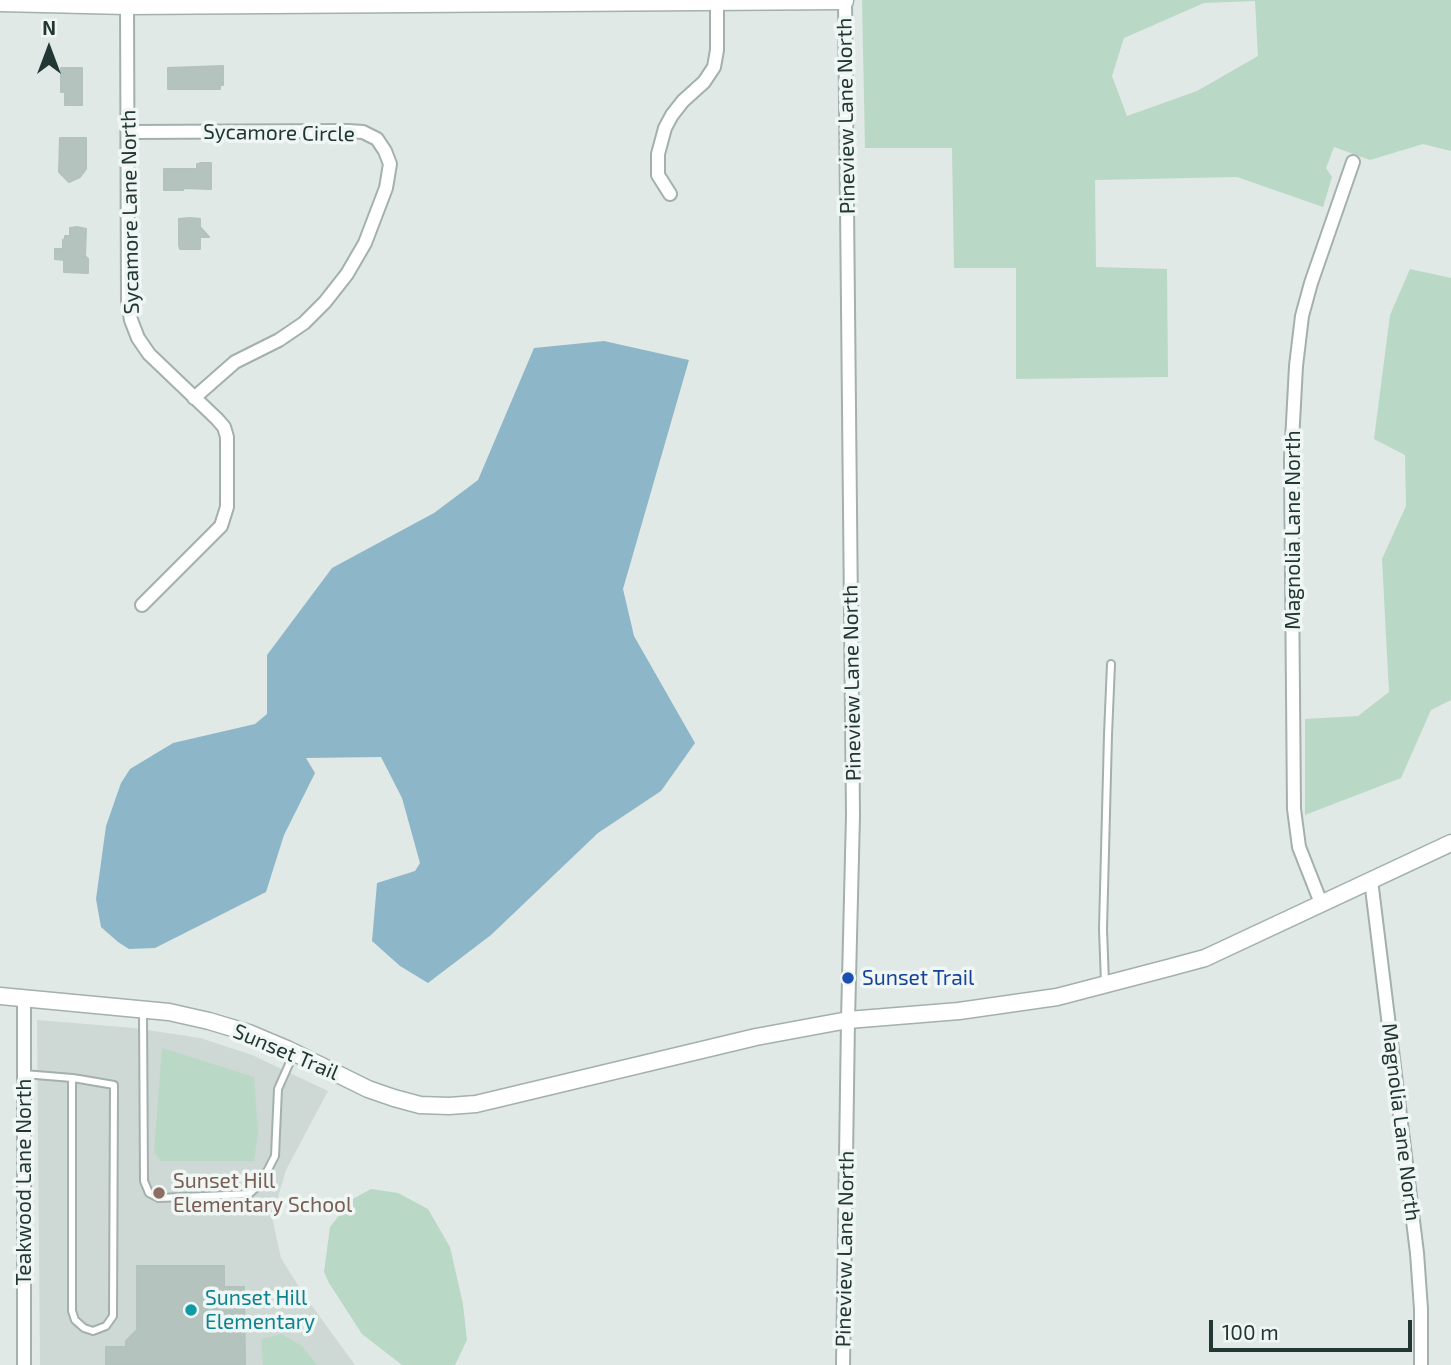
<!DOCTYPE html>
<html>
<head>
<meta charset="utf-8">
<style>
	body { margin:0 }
	#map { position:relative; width:1451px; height:1365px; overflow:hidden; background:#e0e9e6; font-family:"Exo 2",sans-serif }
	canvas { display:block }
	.north { position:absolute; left:14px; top:14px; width:70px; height:70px; -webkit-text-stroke:5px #eff6f4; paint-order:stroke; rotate:0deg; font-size:19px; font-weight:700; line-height:28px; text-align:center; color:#223734 }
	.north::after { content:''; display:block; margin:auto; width:24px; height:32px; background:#223734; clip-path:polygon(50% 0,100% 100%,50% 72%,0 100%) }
	.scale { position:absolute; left:1209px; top:1320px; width:203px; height:32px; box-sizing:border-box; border:4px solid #223734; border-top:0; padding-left:9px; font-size:21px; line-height:24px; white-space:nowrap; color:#223734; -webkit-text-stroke:5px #eff6f4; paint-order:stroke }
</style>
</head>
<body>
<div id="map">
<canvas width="1451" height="1365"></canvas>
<div class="north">N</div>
<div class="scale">100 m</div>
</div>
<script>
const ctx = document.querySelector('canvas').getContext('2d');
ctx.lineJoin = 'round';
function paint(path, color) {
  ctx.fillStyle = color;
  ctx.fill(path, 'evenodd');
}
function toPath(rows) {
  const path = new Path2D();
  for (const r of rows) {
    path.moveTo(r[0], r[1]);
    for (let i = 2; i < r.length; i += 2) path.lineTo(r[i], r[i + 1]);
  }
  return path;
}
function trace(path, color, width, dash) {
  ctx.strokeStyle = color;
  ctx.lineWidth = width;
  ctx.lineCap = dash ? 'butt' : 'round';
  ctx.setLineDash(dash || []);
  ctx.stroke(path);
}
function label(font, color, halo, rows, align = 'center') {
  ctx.font = font + ' "Exo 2",sans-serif';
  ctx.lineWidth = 7;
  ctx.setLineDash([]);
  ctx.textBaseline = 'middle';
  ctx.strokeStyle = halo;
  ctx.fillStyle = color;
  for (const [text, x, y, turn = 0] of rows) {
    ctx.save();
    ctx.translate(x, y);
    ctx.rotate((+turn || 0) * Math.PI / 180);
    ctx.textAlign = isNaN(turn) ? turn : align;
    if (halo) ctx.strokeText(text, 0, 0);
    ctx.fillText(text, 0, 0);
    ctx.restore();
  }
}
paint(toPath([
	[37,1020,134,1028,200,1038,252,1055,328,1091,286,1170,272,1217,281,1258,304,1295,355,1365,40,1365]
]), '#ced8d5');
paint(toPath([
	[862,0,1451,0,1451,151,1423,144,1370,160,1334,147,1326,168,1332,177,1323,207,1237,177,1095,180,1096,267,1167,269,1168,377,1016,379,1016,268,954,268,952,148,865,148],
	[1255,1,1258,56,1197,91,1127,116,1112,76,1124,38,1204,3],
	[1410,269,1451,278,1451,700,1431,710,1401,778,1305,815,1305,719,1358,716,1389,692,1382,559,1406,506,1405,455,1374,439,1390,315],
	[162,1048,254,1077,258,1132,254,1161,161,1161,154,1152],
	[371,1189,398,1193,428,1209,450,1247,463,1304,467,1340,455,1365,402,1365,362,1334,329,1283,324,1272,330,1227,351,1200],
	[281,1334,302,1346,317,1365,263,1365,261,1339]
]), '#bad8c6');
paint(toPath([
	[604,341,689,360,623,589,634,636,695,743,661,791,598,833,491,935,428,983,400,966,372,941,377,883,415,871,420,863,402,798,381,757,306,758,315,773,284,835,266,892,155,948,129,949,118,942,101,927,96,899,106,826,121,783,130,769,173,743,255,724,267,714,267,655,332,568,434,513,478,480,534,348]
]), '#8db7c9');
const building = toPath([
	[223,66,223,85,220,85,220,89,168,89,168,68,223,66],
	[61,68,82,68,82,105,65,105,65,92,61,92,61,68],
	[60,138,86,138,86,169,80,177,69,182,59,172,60,138],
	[200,163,211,163,211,189,183,188,183,190,164,190,164,169,197,169,197,164,200,164,200,163],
	[190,218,200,219,200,227,209,237,200,237,200,249,180,249,179,245,179,219,190,218],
	[77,227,86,229,85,256,88,259,88,273,64,272,64,260,55,259,55,249,63,249,63,240,65,239,65,236,70,236,70,228,77,227],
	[137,1266,224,1266,224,1287,244,1287,245,1365,106,1365,106,1347,126,1347,126,1341,137,1330,137,1266]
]);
paint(building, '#b5c3bf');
trace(building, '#b3c2bd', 2);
const service = toPath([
	[1105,983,1103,929,1108,735,1111,664],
	[143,1012,144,1181,149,1193,159,1198,249,1194,261,1183,275,1156,278,1089,294,1053],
	[24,1074,72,1078,79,1079,114,1085,113,1316,106,1326,93,1331,84,1328,75,1320,72,1311,72,1078]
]);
const minor = toPath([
	[127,0,128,301,131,320,138,338,149,354,217,419,224,427,227,437,227,507,221,526,142,605],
	[128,132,348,131,363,132,377,139,385,151,390,164,386,188,365,243,347,274,325,302,304,323,279,340,235,362,194,398],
	[670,194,658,175,658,154,665,128,672,115,683,101,704,82,714,67,717,50,717,2],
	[1371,880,1417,1253,1421,1309,1421,1365],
	[1321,903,1299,847,1294,809,1291,460,1296,366,1302,316,1311,283,1353,162],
	[24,1365,24,999],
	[843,1365,848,1020,853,815,845,1]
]);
const tertiary = toPath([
	[0,3,127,6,845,1,845,0],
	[0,996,169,1012,209,1021,249,1033,287,1049,368,1089,394,1098,420,1105,449,1106,476,1104,756,1037,848,1020,959,1011,1057,997,1168,968,1205,958,1451,843]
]);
trace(service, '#a3b0ad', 10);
trace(minor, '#a3b0ad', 16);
trace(tertiary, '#a3b0ad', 19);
trace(service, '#fff', 6);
trace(minor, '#fff', 12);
trace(tertiary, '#fff', 16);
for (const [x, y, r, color] of [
	[848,978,7,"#1a4fb4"],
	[159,1193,7,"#8d6e63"],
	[191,1310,7,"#0f9aa8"]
]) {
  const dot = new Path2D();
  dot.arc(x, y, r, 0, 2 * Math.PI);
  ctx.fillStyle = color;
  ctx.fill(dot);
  trace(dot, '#eff6f4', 2.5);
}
label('21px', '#223734', '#eff6f4', [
	["Pineview Lane North",846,116,-91],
	["Sycamore Circle",279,133,1],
	["Sycamore Lane North",130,212,-91],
	["Magnolia Lane North",1293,530,-90],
	["Pineview Lane North",852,683,-91],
	["Sunset Trail",286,1052,23],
	["Magnolia Lane North",1401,1122,83],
	["Teakwood Lane North",24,1182,-90],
	["Pineview Lane North",845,1249,-89]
]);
label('21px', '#164399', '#eff6f4', [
	["Sunset Trail",862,978]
], 'left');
label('21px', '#785e54', '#eff6f4', [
	["Sunset Hill",173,1181],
	["Elementary School",173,1205]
], 'left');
label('21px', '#0d838f', '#eff6f4', [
	["Sunset Hill",205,1298],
	["Elementary",205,1322]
], 'left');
</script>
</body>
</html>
